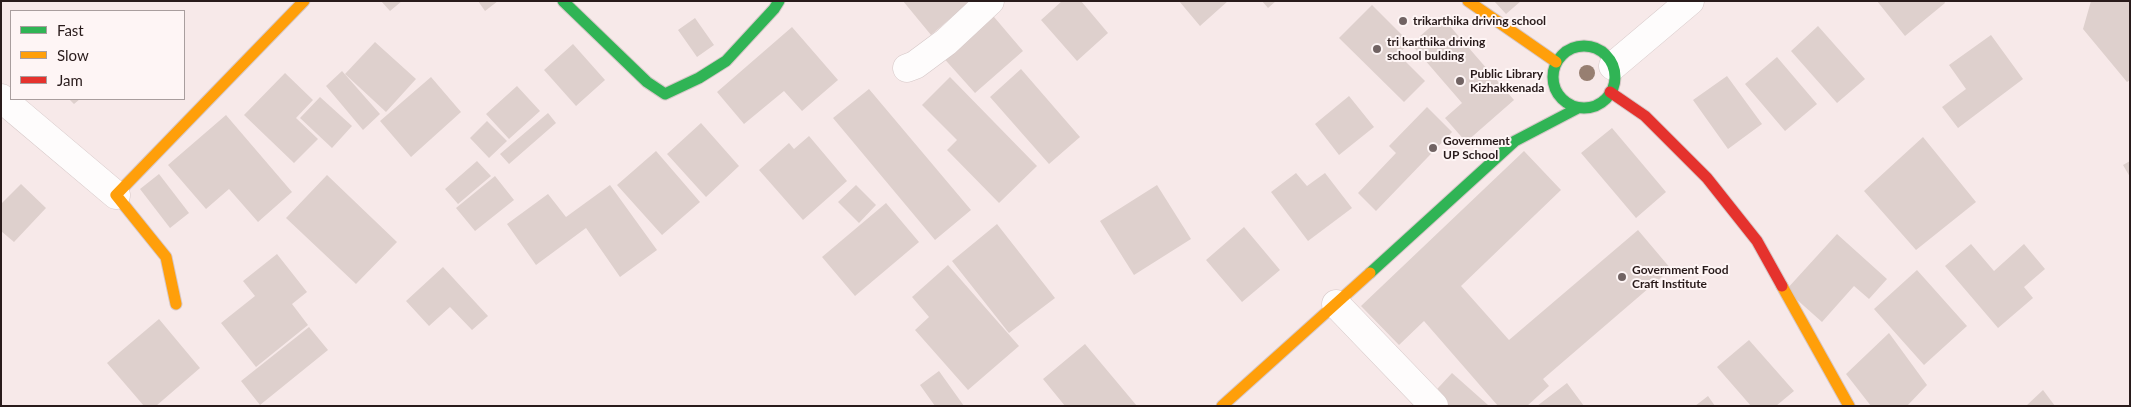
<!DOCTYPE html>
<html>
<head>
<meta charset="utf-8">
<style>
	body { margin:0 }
	#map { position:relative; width:2131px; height:407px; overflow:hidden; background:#f7e9e9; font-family:Lato,sans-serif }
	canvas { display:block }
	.frame { position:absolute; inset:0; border:2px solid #291b1b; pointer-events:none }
	.legend { position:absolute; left:10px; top:10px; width:175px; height:90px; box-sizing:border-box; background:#fef5f5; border:1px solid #a99e9e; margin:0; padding:6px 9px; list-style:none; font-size:15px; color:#291b1b }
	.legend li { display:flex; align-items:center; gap:10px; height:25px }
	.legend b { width:25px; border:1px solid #a99e9e }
</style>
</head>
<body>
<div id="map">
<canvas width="2131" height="407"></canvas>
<div class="frame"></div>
<ul class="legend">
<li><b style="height:6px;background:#30b455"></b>Fast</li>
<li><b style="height:6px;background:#ff9f0a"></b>Slow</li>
<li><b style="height:6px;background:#e5322d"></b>Jam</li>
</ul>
</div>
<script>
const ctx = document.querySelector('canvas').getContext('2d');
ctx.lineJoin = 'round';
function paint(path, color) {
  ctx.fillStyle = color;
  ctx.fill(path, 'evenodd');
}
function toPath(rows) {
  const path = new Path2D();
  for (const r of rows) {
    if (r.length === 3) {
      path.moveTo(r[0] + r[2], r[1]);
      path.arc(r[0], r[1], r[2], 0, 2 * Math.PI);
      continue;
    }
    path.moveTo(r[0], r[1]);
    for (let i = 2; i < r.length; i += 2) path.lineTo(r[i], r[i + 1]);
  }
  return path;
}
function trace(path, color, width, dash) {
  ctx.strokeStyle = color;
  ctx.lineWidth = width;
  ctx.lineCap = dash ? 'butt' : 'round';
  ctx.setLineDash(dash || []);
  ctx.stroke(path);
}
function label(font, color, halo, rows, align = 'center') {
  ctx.font = font + ' Lato,sans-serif';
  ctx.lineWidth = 4;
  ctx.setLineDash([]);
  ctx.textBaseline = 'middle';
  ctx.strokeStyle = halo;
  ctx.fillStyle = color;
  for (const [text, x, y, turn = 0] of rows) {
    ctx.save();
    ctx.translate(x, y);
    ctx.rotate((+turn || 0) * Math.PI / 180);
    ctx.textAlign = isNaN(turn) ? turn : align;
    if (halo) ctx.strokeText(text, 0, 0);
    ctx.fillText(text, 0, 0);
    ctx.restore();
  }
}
paint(toPath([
	[381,1,402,1,390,11],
	[478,1,498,1,485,11],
	[903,1,971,1,931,35],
	[1062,1,1081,1,1108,33,1077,61,1041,20],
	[1179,1,1228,1,1200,26],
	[1262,1,1276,1,1268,8],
	[1494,1,1521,1,1506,14],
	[1877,1,1944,1,1945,3,1905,36],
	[2091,1,2130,1,2130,80,2127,82,2083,29],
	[1372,5,1410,43,1398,54,1425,81,1404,102,1339,38],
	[989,11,1023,51,975,93,940,54],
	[1442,17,1514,100,1466,142,1445,118,1462,103,1411,44],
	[695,18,714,45,697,57,678,30],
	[1818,26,1865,79,1837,103,1791,51],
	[792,27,838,80,802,111,784,91,744,124,717,92],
	[1991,35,2023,79,1958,128,1942,107,1966,89,1949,65],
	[375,42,416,79,386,112,345,74],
	[573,44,605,80,576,106,544,70],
	[1777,57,1817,104,1785,131,1745,84],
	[1021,69,1080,137,1049,164,990,97],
	[342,71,380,114,363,130,326,86],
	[285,73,313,100,296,118,318,139,294,163,244,115],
	[1727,76,1762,124,1728,149,1693,100],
	[431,77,461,112,411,157,380,121],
	[950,77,1037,166,999,203,947,150,957,140,922,105],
	[517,86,540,111,509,139,486,114],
	[869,89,971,210,935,240,833,118],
	[1349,96,1374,127,1339,155,1315,124],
	[320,97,352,126,332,148,300,118],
	[69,99,80,99,74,104],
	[1427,107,1452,132,1376,211,1358,193,1396,153,1389,146],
	[548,113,556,123,509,164,500,154],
	[226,115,292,192,258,222,229,189,206,209,168,165],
	[487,121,507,141,489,158,470,138],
	[701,123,739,166,706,197,667,154],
	[1612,128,1666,192,1636,218,1581,153],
	[809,136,847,181,803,220,759,170,789,143,794,149],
	[1923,137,1976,202,1916,250,1864,191],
	[656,151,700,202,662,235,617,185],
	[1524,151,1561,190,1461,286,1509,340,1638,230,1671,269,1543,379,1549,386,1527,406,1498,406,1424,321,1399,345,1361,306],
	[477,161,491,176,458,204,445,189],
	[2130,161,2130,177,2123,165],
	[1296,173,1307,186,1325,173,1352,208,1308,241,1271,192],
	[159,174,189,213,170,228,140,189],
	[327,175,397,242,356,284,286,218],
	[495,176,514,200,475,231,456,208],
	[21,184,46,208,14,242,1,231,1,204],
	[610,185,657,250,620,277,586,228,536,265,507,224,548,194,566,217],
	[856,185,876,205,859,223,838,202],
	[1157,185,1191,239,1134,275,1100,221],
	[886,203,919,242,855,296,822,257],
	[997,224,1055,298,1009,333,952,261],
	[1244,227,1280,270,1242,302,1206,260],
	[1837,234,1887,279,1869,299,1854,286,1822,322,1786,290],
	[1971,244,1994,271,2024,244,2045,269,2024,287,2033,298,1998,328,1945,266],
	[277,254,307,292,292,304,308,325,256,367,221,323,255,296,243,281],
	[948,265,1019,346,968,390,915,330,929,317,912,297],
	[443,267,488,316,472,330,450,307,429,326,406,301],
	[1917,270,1967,326,1924,365,1874,309],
	[159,319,200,368,156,406,144,406,107,363],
	[309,327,328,350,260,405,241,381],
	[1889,333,1927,385,1907,406,1871,406,1846,374],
	[1749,340,1794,391,1776,406,1751,406,1717,367],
	[1085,344,1137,406,1065,406,1043,379],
	[939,371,964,406,935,406,920,385],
	[1452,373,1488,405,1487,406,1429,406,1425,402],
	[1567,383,1584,406,1537,406],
	[2043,390,2055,406,2026,406],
	[1708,396,1715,406,1695,406]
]), '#ded0cd');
const street = toPath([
	[1613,66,1690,1],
	[907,68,915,65,946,42,990,1],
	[1,98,116,195],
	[1336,304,1434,406]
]);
const fast = toPath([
	[563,1,647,82,665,94,699,78,726,61,774,9,779,1],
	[1584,77,31],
	[1370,273,1515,141,1578,108]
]);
const slow = toPath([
	[1468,1,1556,62],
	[1782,286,1849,406],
	[176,304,166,257,116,195,304,1],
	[1222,406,1370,273]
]);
const jam = toPath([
	[1610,92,1645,116,1707,178,1757,241,1782,286]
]);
trace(street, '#d5c7c7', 29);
trace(fast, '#d5c7c7', 13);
trace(slow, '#d5c7c7', 13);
trace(jam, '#d5c7c7', 13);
trace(street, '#fefcfc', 28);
trace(fast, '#30b455', 11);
trace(slow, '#ff9f0a', 11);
trace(jam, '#e5322d', 11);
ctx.fillStyle = '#977f71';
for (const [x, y] of [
	[1587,73]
]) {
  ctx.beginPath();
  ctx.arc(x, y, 8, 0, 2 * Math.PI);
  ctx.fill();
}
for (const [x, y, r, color] of [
	[1403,21,5,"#716363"],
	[1377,49,5,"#716363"],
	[1460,81,5,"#716363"],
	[1433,148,5,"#716363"],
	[1622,277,5,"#716363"]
]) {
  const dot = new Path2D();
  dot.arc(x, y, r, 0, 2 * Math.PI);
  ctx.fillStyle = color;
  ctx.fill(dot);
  trace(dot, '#fef5f5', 2);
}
label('bold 12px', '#291b1b', '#fef5f5', [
	["trikarthika driving school",1413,21],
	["tri karthika driving",1387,42],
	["school bulding",1387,56],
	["Public Library",1470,74],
	["Kizhakkenada",1470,88],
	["Government",1443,141],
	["UP School",1443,155],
	["Government Food",1632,270],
	["Craft Institute",1632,284]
], 'left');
</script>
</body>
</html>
